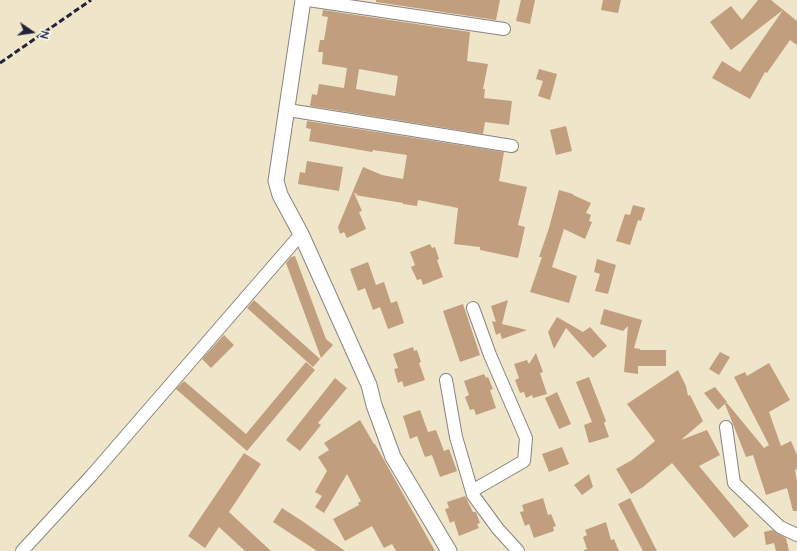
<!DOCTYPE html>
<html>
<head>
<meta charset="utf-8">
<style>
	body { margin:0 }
	#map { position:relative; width:797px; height:551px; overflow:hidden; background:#efe5c9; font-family:"Architects Daughter",sans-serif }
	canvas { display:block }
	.north { position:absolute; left:12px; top:12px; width:40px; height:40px; -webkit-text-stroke:3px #fff; paint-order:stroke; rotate:103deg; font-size:11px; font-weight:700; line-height:16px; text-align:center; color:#22223b }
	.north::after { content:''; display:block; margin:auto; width:14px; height:18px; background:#22223b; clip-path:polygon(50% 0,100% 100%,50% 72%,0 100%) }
</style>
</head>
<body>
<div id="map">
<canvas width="797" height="551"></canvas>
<div class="north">N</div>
</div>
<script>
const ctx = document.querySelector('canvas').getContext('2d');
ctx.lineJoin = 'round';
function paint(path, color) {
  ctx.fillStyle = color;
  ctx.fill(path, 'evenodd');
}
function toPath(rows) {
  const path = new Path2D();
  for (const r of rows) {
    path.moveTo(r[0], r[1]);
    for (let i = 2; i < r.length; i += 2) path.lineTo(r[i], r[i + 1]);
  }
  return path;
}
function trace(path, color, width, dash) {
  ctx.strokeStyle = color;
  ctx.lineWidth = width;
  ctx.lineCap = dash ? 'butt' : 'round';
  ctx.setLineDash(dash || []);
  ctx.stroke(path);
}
paint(toPath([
	[376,0,500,0,496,20,376,2],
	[521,0,535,0,530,24,516,21],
	[603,0,621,0,618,13,601,10],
	[758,0,771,0,797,21,797,45,790,40,767,73,765,72,750,99,712,78,722,61,740,72,783,10,731,50,710,22,731,6,742,20],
	[323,10,470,32,467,61,488,64,483,89,485,89,484,98,512,101,509,125,485,122,483,134,310,106,312,94,317,95,319,84,344,88,347,68,322,64,323,52,318,52,320,40,324,40,328,17,322,16],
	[359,69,398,76,395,96,356,89],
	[539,69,557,74,550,100,538,96,543,81,536,79],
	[307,121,504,152,499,181,527,187,518,225,525,227,518,258,480,250,480,247,454,244,458,208,418,200,417,206,403,204,403,203,355,195,358,194,354,193,362,211,359,212,366,229,347,238,344,232,340,234,338,227,363,167,382,175,403,179,407,155,373,150,372,152,309,141,311,129,306,128],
	[566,126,572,151,556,155,550,130],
	[307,161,343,167,339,191,298,184,300,172,305,173],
	[559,190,573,194,573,195,591,203,586,213,591,215,589,221,592,222,585,239,564,229,552,267,577,276,569,303,530,292,542,257,539,257,549,228],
	[633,205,645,208,641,221,638,220,630,245,616,241,625,214,630,215],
	[430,244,432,248,435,247,439,259,437,260,443,277,423,285,421,279,417,280,411,267,415,265,410,252],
	[295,256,326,339,333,345,321,358,286,263,291,257],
	[597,259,616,265,608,294,595,291,600,274,594,272],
	[368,262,376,285,384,282,391,303,397,301,404,323,388,329,380,307,373,310,365,288,358,291,350,269],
	[254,300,320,359,313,367,247,308],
	[508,300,502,324,527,330,502,339,500,333,496,335,492,321,496,322,491,306],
	[463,304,480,355,460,362,443,311],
	[604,309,642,320,634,348,640,349,640,350,666,350,666,366,638,366,638,374,624,372,628,326,623,331,600,324],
	[557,317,583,332,590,327,607,346,593,358,566,328,554,349,548,332],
	[224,335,234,345,211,368,202,359],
	[413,347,414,351,417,350,421,362,419,363,425,380,404,387,402,381,398,383,394,369,398,368,393,354],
	[720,352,730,357,719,375,709,369],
	[536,353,543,372,540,373,547,394,533,398,532,395,526,398,524,392,520,393,515,380,519,378,514,364,527,360,529,364],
	[306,362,315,370,247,451,176,389,184,381,246,434],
	[769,363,790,400,769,412,781,446,791,441,797,455,797,469,795,470,797,481,797,511,793,511,787,488,766,495,753,455,746,457,725,404,727,403,764,448,769,445,734,377,745,372,747,376],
	[678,370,686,386,688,396,690,395,703,421,681,440,707,430,720,455,699,466,749,526,734,538,672,463,643,487,631,494,616,469,632,460,655,441,627,404],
	[484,374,486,378,488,377,493,389,490,390,496,408,476,415,474,409,470,410,465,397,469,395,464,381],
	[589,377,606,421,604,423,609,437,589,443,584,425,592,422,576,382],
	[335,378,347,388,318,423,321,425,300,451,286,440],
	[715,387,727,402,718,410,704,393],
	[557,392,571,424,559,429,545,398],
	[420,410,428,432,436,430,444,451,449,449,457,471,440,477,432,455,425,457,417,436,410,439,403,416],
	[360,420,374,444,375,444,435,551,396,551,392,544,384,548,372,526,345,541,333,519,359,505,358,503,361,501,347,474,324,513,315,507,322,496,315,492,327,471,318,457,329,450,324,443],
	[562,447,569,464,549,472,542,454],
	[244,453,261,464,229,512,271,551,245,551,219,527,205,548,188,536],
	[589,474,593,487,582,495,574,485],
	[465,496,473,512,476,512,480,523,477,524,479,528,459,536,454,521,450,523,445,509,449,508,447,502],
	[543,498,548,515,551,514,556,526,553,527,554,531,534,538,529,524,525,526,520,512,524,511,522,505],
	[630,498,657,551,643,551,618,504],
	[282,508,302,521,345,551,317,551,273,522],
	[606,522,611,540,614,539,619,551,584,551,584,550,587,549,583,537,587,535,585,530],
	[772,530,786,538,789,551,776,551,774,543,766,545,764,532]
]), '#c19e7e');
const minor = toPath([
	[308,0,504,29],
	[288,110,512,146],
	[446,380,456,437,473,495,498,529,518,551],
	[726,427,734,483,780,527,797,535],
	[472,491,524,461,526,438,490,355,473,308],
	[22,551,92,475,301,234]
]);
const tertiary = toPath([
	[303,0,276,181,280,195,301,234,369,385,374,405,393,457,449,551]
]);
trace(minor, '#888482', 14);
trace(tertiary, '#888482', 17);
trace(minor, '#fff', 12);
trace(tertiary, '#fff', 15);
trace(toPath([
	[0,63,91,0]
]), '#22223b', 3, [6, 3]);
</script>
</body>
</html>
